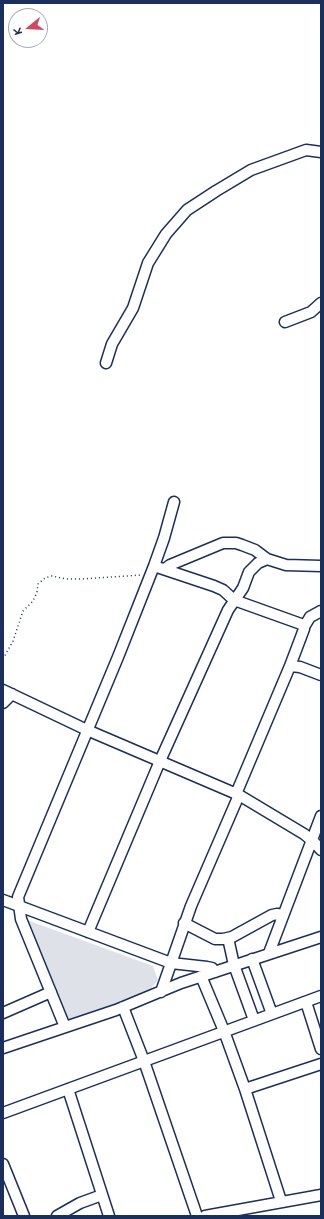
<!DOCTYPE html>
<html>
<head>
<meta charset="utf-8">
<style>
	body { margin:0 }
	#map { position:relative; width:324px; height:1219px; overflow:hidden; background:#fff; font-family:Mali,sans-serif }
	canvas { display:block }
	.frame { position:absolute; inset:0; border:4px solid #1b2f5e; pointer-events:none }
	.north { position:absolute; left:8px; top:8px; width:40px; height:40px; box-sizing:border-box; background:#fff; border:1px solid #a4acbf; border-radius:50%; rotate:252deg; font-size:11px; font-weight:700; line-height:16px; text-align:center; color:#1b2f5e }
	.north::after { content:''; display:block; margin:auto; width:14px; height:18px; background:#d1495b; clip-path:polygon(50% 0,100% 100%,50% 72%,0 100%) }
</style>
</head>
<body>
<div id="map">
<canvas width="324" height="1219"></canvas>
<div class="frame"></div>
<div class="north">K</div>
</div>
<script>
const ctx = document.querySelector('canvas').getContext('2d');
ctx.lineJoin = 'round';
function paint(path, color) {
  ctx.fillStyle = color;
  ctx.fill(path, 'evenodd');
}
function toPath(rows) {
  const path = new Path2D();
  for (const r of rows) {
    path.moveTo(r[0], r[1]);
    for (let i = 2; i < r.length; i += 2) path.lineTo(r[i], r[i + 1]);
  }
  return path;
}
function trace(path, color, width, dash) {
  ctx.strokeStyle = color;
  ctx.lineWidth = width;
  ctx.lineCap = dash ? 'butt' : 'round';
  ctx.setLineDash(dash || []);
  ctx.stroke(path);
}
paint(toPath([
	[27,920,153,966,158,980,148,992,67,1023,20,925]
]), '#dee1e7');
const minor = toPath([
	[285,322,311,312,321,303],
	[106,363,112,344,133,308,148,263,166,234,187,210,216,191,251,170,306,150,321,152],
	[154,566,214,586,223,590,234,600,301,624,304,627,304,629,290,666],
	[165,569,170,565,223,543,236,543,242,545,255,550,267,559],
	[304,627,310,617,321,611],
	[3,690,87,730,239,795,304,834,314,842,321,850],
	[3,703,12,694],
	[236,794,290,666,300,667,321,675],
	[3,900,171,963,207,967,212,968,215,972],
	[184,923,215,939,223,939,232,937,272,915,277,914,283,915],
	[88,932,160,761,228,610,243,588,249,572,258,563,267,559,286,565,321,566],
	[228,938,234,965,254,1020],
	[269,953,321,816],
	[252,959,272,1014],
	[201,976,224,1031,245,1089,281,1201],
	[161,992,191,906,239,795],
	[306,1002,321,1049],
	[123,1007,144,1061,197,1216],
	[3,1013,51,992],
	[65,1027,21,919,18,897,118,657,154,566,164,538,174,502],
	[3,1048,116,1010,181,983,321,937],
	[68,1089,109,1216],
	[245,1089,321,1064],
	[3,1113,321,996],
	[3,1164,24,1216],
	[57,1216,80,1203,102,1195],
	[205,1216,321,1195]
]);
trace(minor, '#1b2f5e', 13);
trace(toPath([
	[3,659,13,641,23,611,33,601,37,592,38,584,45,578,52,576,66,579,82,579,141,575]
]), '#1b2f5e', 1.5, [1, 3]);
trace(minor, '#fff', 10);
</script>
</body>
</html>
